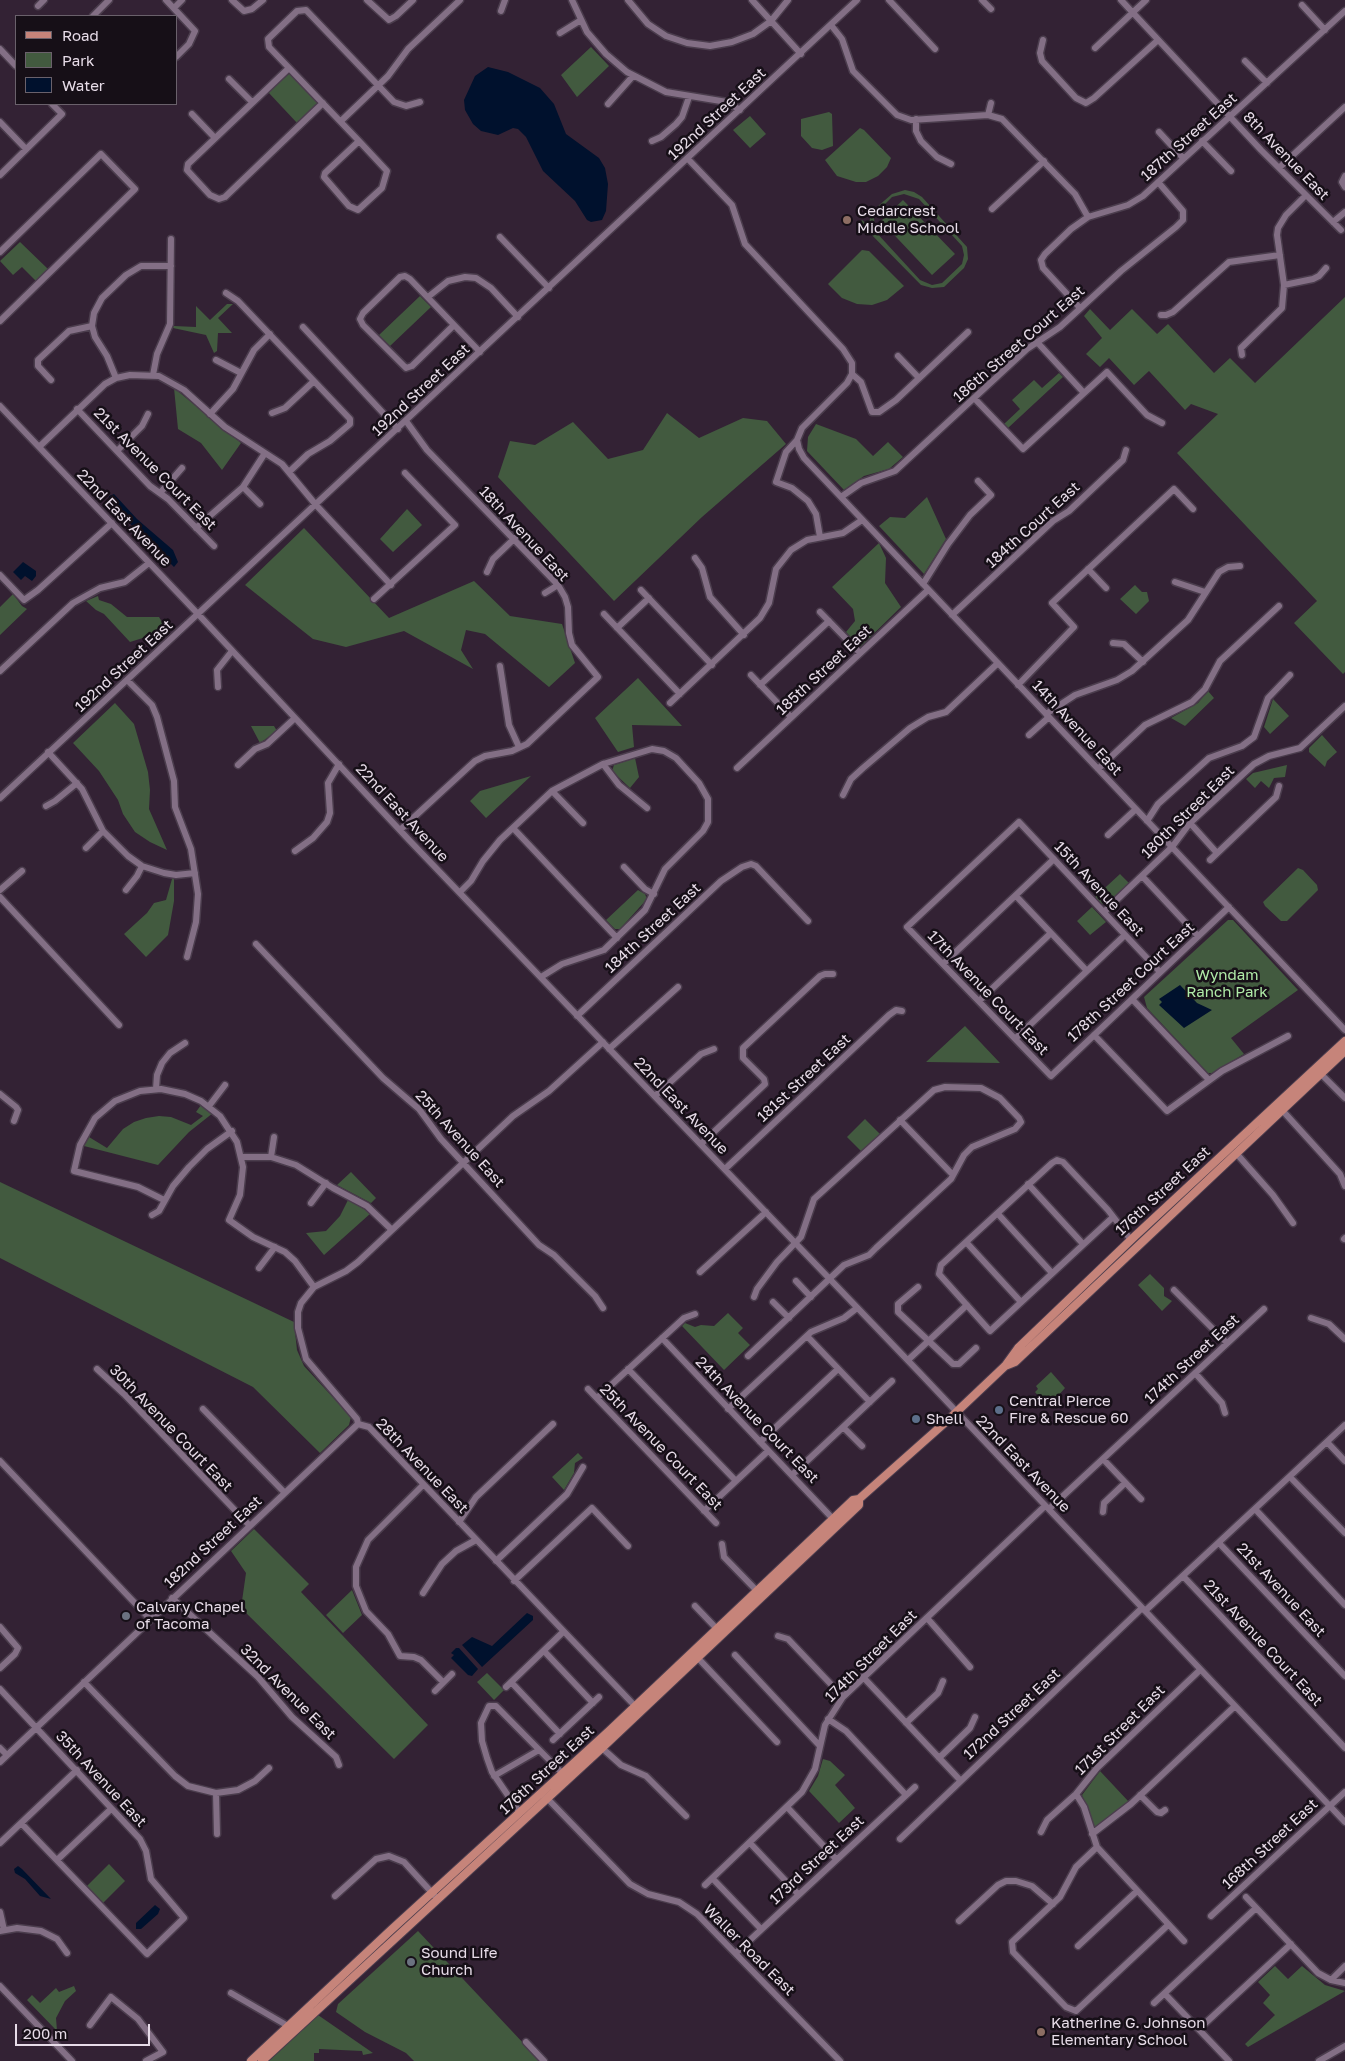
<!DOCTYPE html>
<html>
<head>
<meta charset="utf-8">
<style>
	body { margin:0 }
	#map { position:relative; width:1345px; height:2061px; overflow:hidden; background:#332234; font-family:"Golos Text",sans-serif }
	canvas { display:block }
	.legend { position:absolute; left:15px; top:15px; width:162px; height:90px; box-sizing:border-box; background:#160f17; border:1px solid #6a616b; margin:0; padding:6px 9px; list-style:none; font-size:15px; color:#e7dce8 }
	.legend li { display:flex; align-items:center; gap:10px; height:25px }
	.legend b { width:25px; border:1px solid #6a616b }
	.scale { position:absolute; left:15px; top:2024px; width:135px; height:22px; box-sizing:border-box; border:2px solid #e7dce8; border-top:0; padding-left:6px; font-size:15px; line-height:18px; white-space:nowrap; color:#e7dce8; -webkit-text-stroke:4px #160f17; paint-order:stroke }
</style>
</head>
<body>
<div id="map">
<canvas width="1345" height="2061"></canvas>
<ul class="legend">
<li><b style="height:6px;background:#c6847a"></b>Road</li>
<li><b style="height:14px;background:#425a3f"></b>Park</li>
<li><b style="height:14px;background:#00112d"></b>Water</li>
</ul>
<div class="scale">200 m</div>
</div>
<script>
const ctx = document.querySelector('canvas').getContext('2d');
ctx.lineJoin = 'round';
function paint(path, color) {
  ctx.fillStyle = color;
  ctx.fill(path, 'evenodd');
}
function toPath(rows) {
  const path = new Path2D();
  for (const r of rows) {
    path.moveTo(r[0], r[1]);
    for (let i = 2; i < r.length; i += 2) path.lineTo(r[i], r[i + 1]);
  }
  return path;
}
function trace(path, color, width, dash) {
  ctx.strokeStyle = color;
  ctx.lineWidth = width;
  ctx.lineCap = dash ? 'butt' : 'round';
  ctx.setLineDash(dash || []);
  ctx.stroke(path);
}
function label(font, color, halo, rows, align = 'center') {
  ctx.font = font + ' "Golos Text",sans-serif';
  ctx.lineWidth = 5;
  ctx.setLineDash([]);
  ctx.textBaseline = 'middle';
  ctx.strokeStyle = halo;
  ctx.fillStyle = color;
  for (const [text, x, y, turn = 0] of rows) {
    ctx.save();
    ctx.translate(x, y);
    ctx.rotate((+turn || 0) * Math.PI / 180);
    ctx.textAlign = isNaN(turn) ? turn : align;
    if (halo) ctx.strokeText(text, 0, 0);
    ctx.fillText(text, 0, 0);
    ctx.restore();
  }
}
paint(toPath([
	[591,47,609,66,577,97,561,75],
	[290,73,293,75,319,103,298,124,268,92],
	[829,112,832,114,833,146,822,150,812,148,801,136,801,119],
	[750,116,766,134,750,148,733,130],
	[860,128,864,130,891,158,887,167,878,176,866,182,856,182,837,176,825,160],
	[905,190,914,192,922,197,967,247,968,259,964,268,944,287,932,288,921,285,860,223,862,220,869,226,870,218,877,207,892,194],
	[904,194,919,199,962,246,964,255,962,264,942,283,932,285,920,280,875,231,874,218,880,209,892,197],
	[903,200,955,254,932,275,881,221],
	[20,242,48,269,36,281,22,267,13,275,0,261],
	[862,250,869,251,904,286,887,300,872,305,857,304,842,298,828,284],
	[420,296,431,307,390,346,379,335],
	[1345,297,1345,672,1343,674,1294,623,1317,601,1177,453,1218,414,1191,404,1185,410,1149,371,1134,385,1109,358,1100,367,1086,354,1102,338,1084,316,1090,309,1110,330,1132,309,1157,334,1168,324,1214,373,1230,358,1255,383],
	[227,304,233,304,218,318,232,333,218,333,217,351,214,353,206,335,173,328,174,326,196,327,196,306,210,320],
	[1059,373,1063,377,1008,428,1004,424,1020,409,1012,400,1034,380,1042,388],
	[174,388,241,443,222,470,201,443,178,429],
	[667,413,699,438,743,418,767,421,786,444,702,517,614,601,498,477,510,441,535,445,573,422,608,459,643,450],
	[816,424,856,439,873,456,888,442,903,457,889,469,864,476,844,490,807,451,808,437],
	[927,497,946,539,924,574,879,526,890,517,905,518],
	[407,509,422,525,393,552,380,539],
	[304,528,389,618,474,581,510,616,562,624,575,663,549,687,485,634,466,630,461,650,473,669,404,631,346,647,313,639,245,585],
	[879,543,886,558,885,583,901,607,860,647,846,632,855,621,853,609,832,587],
	[1135,585,1142,592,1147,592,1149,601,1136,614,1120,599],
	[13,594,22,606,27,609,0,635,0,607],
	[98,596,99,600,111,604,127,617,159,617,162,622,162,632,130,642,104,614,96,610,86,601],
	[638,678,682,726,632,725,634,747,618,752,595,718],
	[1208,691,1214,698,1185,726,1171,718,1198,703],
	[1273,699,1289,716,1270,734,1264,727],
	[115,703,134,724,148,772,150,790,149,809,167,850,150,842,135,832,123,814,118,800,99,771,73,743],
	[251,726,274,726,277,731,260,743],
	[1322,735,1337,752,1327,761,1325,767,1309,752,1309,748],
	[635,758,639,777,630,788,612,771,614,765],
	[1287,765,1285,777,1274,778,1269,788,1261,781,1255,788,1246,779,1253,773],
	[531,776,486,818,470,801,480,791],
	[1298,868,1303,870,1317,885,1318,890,1287,921,1281,921,1265,906,1263,902],
	[1120,874,1129,883,1107,904,1102,904,1095,897],
	[172,879,174,879,174,901,168,935,146,957,124,934,147,913,154,903,166,900],
	[638,890,645,894,647,899,620,929,615,929,606,920],
	[1092,907,1106,922,1090,935,1077,921],
	[1228,920,1233,920,1298,990,1231,1038,1244,1054,1212,1073,1208,1073,1147,1008,1144,997],
	[965,1026,1000,1063,926,1062],
	[201,1105,213,1113,189,1132,158,1165,84,1146,89,1137,107,1148,123,1129,134,1122,146,1118,159,1116,171,1117,191,1125,203,1116,196,1112],
	[865,1119,880,1134,862,1152,847,1137],
	[351,1172,376,1198,371,1203,337,1185],
	[0,1182,294,1322,297,1350,304,1366,351,1417,349,1425,320,1453,253,1387,0,1258],
	[348,1200,371,1213,324,1255,306,1233,326,1231,340,1216],
	[1150,1274,1164,1288,1164,1296,1172,1301,1162,1311,1138,1285],
	[728,1313,743,1328,738,1333,750,1345,724,1370,682,1326,685,1323,695,1327,701,1325,714,1326],
	[1051,1372,1065,1388,1048,1407,1035,1392,1038,1389,1036,1386],
	[578,1453,583,1458,575,1463,574,1473,564,1490,552,1477],
	[254,1529,309,1584,301,1592,428,1725,394,1759,241,1608,246,1573,231,1551],
	[352,1590,362,1615,343,1633,326,1615],
	[487,1673,504,1690,494,1700,477,1682],
	[823,1759,830,1761,845,1775,835,1785,855,1808,839,1823,809,1791,818,1776],
	[1100,1771,1129,1802,1096,1828,1093,1826,1082,1795],
	[109,1864,125,1881,103,1903,87,1886],
	[418,1931,540,2061,414,2061,406,2053,365,2032,336,2012,338,2004],
	[1275,1966,1288,1979,1302,1966,1325,1985,1345,1991,1248,2047,1245,2044,1275,2015,1263,2003,1270,1995,1258,1982],
	[74,1986,76,1991,65,2001,56,2018,57,2031,27,2000,32,1995,40,2003,56,1988,59,1992],
	[318,2015,373,2053,363,2055,362,2051,319,2049,319,2053,314,2053,314,2061,269,2061]
]), '#425a3f');
paint(toPath([
	[488,67,508,72,540,88,554,104,566,134,599,158,605,168,608,184,606,211,602,220,591,222,587,220,575,201,543,171,526,137,518,129,513,128,498,135,481,131,473,124,465,110,464,100,475,76],
	[114,494,137,519,173,550,178,562,174,567,108,502,109,496],
	[23,562,36,571,36,576,32,581,25,576,21,580,13,572],
	[1180,985,1197,1003,1212,1010,1184,1028,1159,1005,1162,1002,1159,999],
	[527,1613,533,1616,533,1620,482,1667,462,1645,472,1637,492,1646],
	[456,1648,459,1648,478,1669,472,1676,468,1675,451,1658,454,1655,451,1653],
	[18,1866,22,1869,51,1899,40,1896,25,1879,15,1873,14,1869],
	[155,1905,160,1909,158,1914,141,1929,136,1929,136,1923]
]), '#00112d');
const minor = toPath([
	[166,0,195,31,189,44,176,57],
	[232,0,244,11,252,9,263,0],
	[367,0,389,20,396,16,413,0],
	[572,0,587,32,606,54,627,72,666,92,727,102,740,110],
	[628,0,648,24,666,36,687,43,710,46,732,42,753,34,771,21,788,0],
	[752,0,801,54],
	[889,0,935,49],
	[982,0,991,9],
	[1121,0,1261,150,1341,230],
	[1302,5,1325,30],
	[38,6,44,0],
	[174,8,182,0],
	[501,11,505,0],
	[93,16,109,0],
	[831,25,842,39,853,71,897,115,911,120,988,115,1002,119,1075,194,1088,217],
	[560,33,581,20],
	[1043,40,1040,53,1042,61,1076,98,1086,103,1094,98,1158,40],
	[1095,48,1146,0],
	[0,49,16,66],
	[1245,61,1267,83],
	[289,68,188,164,187,170,210,195,219,199,225,197,323,103],
	[229,79,252,102],
	[608,104,633,76],
	[192,114,215,138],
	[988,115,991,103],
	[916,119,916,131,921,141,937,157,951,164],
	[341,121,388,76,408,49,460,0],
	[0,122,26,149],
	[1159,132,1183,158],
	[359,141,325,173,324,177,349,206,358,210,382,188,387,171,359,141,269,47,268,39,297,11,306,10,394,102,406,106,420,102],
	[652,141,661,137,676,124,682,117,689,97],
	[1202,141,1231,171],
	[688,159,732,205,745,244,843,349,852,363,852,374,847,383,802,428,797,440,786,452,776,482,792,488,808,501,816,514,820,537],
	[1280,167,1345,107],
	[0,175,62,114,52,104],
	[1345,176,1342,182,1345,187],
	[992,209,1044,161],
	[1333,222,1345,212],
	[500,237,549,288],
	[0,252,101,154,135,189,0,321],
	[1284,285,1313,279,1319,276,1326,268],
	[226,293,238,301,350,419,350,424,330,441,308,454,289,472],
	[428,297,448,281,465,277,476,278,491,288,518,317],
	[1080,308,1043,268,1041,260,1045,254,1071,229,1088,217,1128,205,1143,196,1345,11],
	[1161,315,1166,315,1173,312,1229,262,1280,255],
	[454,325,412,366,406,368,363,325,360,319,363,313,400,277,405,276,410,279,480,352],
	[92,326,95,337,107,356,116,378],
	[303,327,398,429],
	[1037,342,1084,393],
	[1242,355,1241,348,1282,308,1284,285,1277,235,1278,228,1286,215,1306,195],
	[898,356,919,378],
	[216,360,241,373],
	[852,374,861,382,872,412,879,412,896,400,968,332],
	[153,375,157,354,170,324,171,239],
	[51,380,38,366,38,360,69,331,92,326,94,313,102,298,126,275,141,266,171,266],
	[974,398,1023,449,1107,372,1147,415,1162,423],
	[0,406,198,614,410,841,918,1371,1345,1822],
	[77,409,150,486,168,499,214,546],
	[272,413,285,408,314,381],
	[210,414,233,389,254,350,270,334],
	[797,440,799,449,804,458,1345,1030],
	[39,447,105,384,116,378,130,375,159,376,184,390,225,427,282,464,316,505,391,585],
	[117,451,142,426,148,414],
	[243,487,260,504],
	[160,493,182,468],
	[841,497,861,483,895,471,1027,349,1060,327,1121,271,1176,227,1183,220,1183,211,1158,182],
	[196,528,243,487,265,453],
	[695,558,702,568,710,597,744,635],
	[1088,569,1106,588],
	[487,572,493,559,515,538],
	[0,575,24,600,38,590,112,523],
	[1175,582,1205,592],
	[923,584,948,544,970,515,991,495,978,481],
	[641,590,712,665],
	[545,593,558,585],
	[374,599,455,525,405,473],
	[820,612,860,653],
	[604,614,680,694],
	[952,615,1053,521,1069,511,1123,460,1126,450],
	[617,628,649,598],
	[1113,643,1124,644,1143,662],
	[500,666,509,725,519,747],
	[0,671,73,603,100,588,125,582,149,563],
	[751,675,791,717],
	[127,680,152,705,157,717,174,781,175,807,191,849,198,894,196,922,187,957],
	[760,685,829,621],
	[1018,685,1074,627,1052,603,1174,489,1193,509],
	[218,687,217,670,232,651],
	[670,703,760,618,769,603,776,569,791,550,807,540,843,533,862,520],
	[1046,714,1075,695,1117,680,1132,671,1188,620,1219,572,1228,567,1240,566],
	[1029,735,1049,717],
	[48,752,82,789,103,831,128,856,142,866,164,873,176,875,195,873],
	[603,764,619,785,647,808],
	[238,765,255,749,267,744,295,718],
	[737,768,928,590],
	[1098,769,1145,725,1192,702,1205,689,1220,661,1279,606],
	[552,791,583,823],
	[843,795,851,779,863,768,910,728,928,717,946,712,998,663],
	[0,798,857,0],
	[46,806,55,801,77,783],
	[1147,821,1158,804,1209,758,1242,746,1254,737,1268,698,1290,675],
	[1190,823,1217,853],
	[513,828,617,938],
	[400,830,475,761,485,756,512,751,527,744,598,677,572,645,569,633,568,607,565,597,558,585,427,450,406,421],
	[1108,835,1136,809],
	[86,848,103,831],
	[295,851,313,838,327,822,330,813,328,783,339,764],
	[1210,860,1276,797,1279,786],
	[624,867,645,889,654,894],
	[1142,876,1198,936],
	[0,890,22,871],
	[126,890,137,876,142,866],
	[460,892,471,881,483,861,500,840,552,791,603,764,652,749,664,751,676,758,699,783,708,799,708,822,703,831,665,869,645,910,604,950,562,964,541,977],
	[1016,896,1087,971],
	[0,897,119,1025],
	[1104,912,1172,847,1190,823,1254,764,1269,756,1300,748,1345,706],
	[256,944,383,1078,419,1109,441,1139,539,1245,554,1255,595,1296,603,1308],
	[943,964,1054,859],
	[1160,972,1019,822,907,927,1051,1076,1229,907],
	[1132,999,1209,1080],
	[979,1001,1051,933],
	[577,1016,721,881,742,867,751,864,756,866,808,921],
	[1094,1035,1167,1111,1222,1071,1288,1036],
	[1016,1038,1125,935],
	[609,1049,678,987],
	[1321,1074,1345,1098],
	[156,1089,157,1075,162,1063,170,1053,185,1043],
	[0,1094,16,1107,18,1110,14,1121],
	[655,1096,701,1054,714,1049],
	[209,1106,225,1085],
	[1282,1110,1340,1174,1345,1186],
	[900,1120,953,1175],
	[701,1144,765,1084,764,1079,743,1058,743,1048,820,976,825,974,833,974],
	[1236,1153,1273,1195,1293,1223],
	[241,1157,271,1157,296,1165,333,1188,367,1206,392,1230],
	[271,1157,274,1137],
	[725,1169,889,1015,896,1010,902,1011],
	[1028,1184,1083,1244],
	[164,1200,138,1187,74,1171,80,1145,95,1118,115,1101,140,1091,161,1089,185,1094,201,1101,220,1116,237,1142,243,1167,240,1195,229,1220,253,1237,285,1252,295,1261,314,1287],
	[311,1203,326,1183],
	[998,1214,1052,1273],
	[152,1215,159,1211,173,1186,189,1167,207,1149,232,1131],
	[1112,1218,990,1331,939,1274,941,1265,1052,1163,1057,1160,1063,1162,1108,1210,1131,1240],
	[1344,1239,1345,1238],
	[966,1242,1021,1302],
	[259,1268,275,1247],
	[700,1272,766,1212],
	[796,1281,811,1297],
	[918,1287,898,1304,898,1312,953,1364,959,1364,976,1348],
	[1174,1290,1227,1343],
	[773,1302,789,1318],
	[1311,1318,1329,1324,1345,1339],
	[807,1336,870,1402],
	[662,1338,834,1520],
	[748,1356,844,1265,869,1255,876,1248,951,1179,964,1155,972,1147,1015,1129,1021,1122,1019,1118,1000,1098,981,1088,945,1087,934,1090,814,1199,801,1237,777,1262,757,1289,754,1297],
	[908,1360,967,1305],
	[97,1369,124,1394,249,1525],
	[628,1369,736,1481],
	[1195,1373,1222,1403,1225,1413],
	[588,1389,716,1523],
	[597,1398,684,1318,695,1314],
	[203,1409,284,1492],
	[728,1409,811,1332,844,1318,857,1308],
	[358,1424,357,1419,306,1359,298,1328,298,1312,301,1303,314,1287,346,1271,358,1262,513,1116,549,1091,603,1042],
	[358,1424,369,1427,635,1706],
	[843,1427,862,1446],
	[760,1442,838,1369],
	[1327,1442,1345,1461],
	[1103,1459,1141,1499],
	[0,1461,150,1619],
	[792,1475,892,1381],
	[1290,1477,1345,1533],
	[423,1485,368,1540,356,1567,356,1586,366,1611,388,1634,400,1656,414,1657,421,1660,443,1682],
	[1049,1509,1264,1309],
	[1255,1509,1345,1605],
	[704,1511,768,1451],
	[1103,1512,1104,1503,1125,1483],
	[459,1522,476,1497,553,1424],
	[1219,1543,1345,1676],
	[722,1544,724,1557,758,1592],
	[496,1561,567,1494,583,1467],
	[1183,1576,1345,1748],
	[514,1581,592,1508,628,1546],
	[423,1593,442,1564,456,1551,476,1540],
	[172,1598,258,1677,292,1717,336,1757,339,1765],
	[695,1606,717,1629],
	[1145,1611,1345,1425],
	[927,1618,970,1667],
	[0,1627,18,1648,15,1654,0,1668],
	[778,1636,788,1639,843,1697],
	[544,1651,593,1703],
	[735,1655,819,1745],
	[697,1657,777,1742],
	[863,1677,960,1780],
	[84,1682,175,1776,188,1786,216,1793],
	[511,1682,560,1734],
	[506,1687,563,1632],
	[0,1689,140,1839,146,1851,151,1879,184,1918,147,1954,21,1823],
	[435,1691,452,1674],
	[828,1719,846,1731,906,1795],
	[906,1723,938,1693,943,1681],
	[553,1740,599,1697],
	[0,1748,7,1755],
	[602,1748,621,1765,646,1776,686,1816],
	[939,1758,970,1728,975,1717],
	[0,1762,358,1424],
	[494,1776,539,1750],
	[1076,1794,1084,1807,1097,1847,1184,1941],
	[544,1795,630,1884,648,1894,679,1902,697,1914,840,2061],
	[1140,1795,1157,1812,1161,1813,1165,1810],
	[787,1807,836,1859],
	[520,1813,492,1772,487,1758,482,1741,481,1723,489,1706,496,1706,563,1774],
	[1041,1832,1047,1820,1076,1794,1097,1768,1200,1670],
	[217,1834,216,1793,238,1790,255,1781,269,1768],
	[1092,1834,1131,1804,1235,1706],
	[900,1839,1142,1608],
	[0,1843,77,1770],
	[750,1843,798,1894],
	[1097,1847,1076,1867,1060,1897,1012,1942,1013,1952,1066,2007,1076,2011,1168,1925],
	[57,1860,111,1809],
	[713,1879,761,1929],
	[705,1885,802,1792,815,1769,825,1725,843,1697,1045,1506],
	[335,1896,376,1859,389,1856,404,1862,435,1896],
	[1246,1897,1318,1973,1331,1980,1345,1983],
	[0,1912,4,1930],
	[1211,1916,1345,1792],
	[959,1921,998,1885,1006,1881,1016,1881,1032,1886,1053,1904],
	[0,1931,17,1928,41,1931,57,1939,67,1953],
	[1078,1946,1137,1891],
	[736,1953,915,1787],
	[1331,1980,1345,1966],
	[0,1986,72,2061],
	[231,1993,288,2026],
	[1165,1994,1229,2061],
	[1154,2003,1256,1908],
	[90,2025,111,1997,138,2019,163,2052,146,2061],
	[1199,2029,1291,1944],
	[526,2042,544,2061],
	[1319,2061,1345,2046]
]);
const major = toPath([
	[1005,1366,1015,1362,1345,1051],
	[251,2061,391,1930,609,1731,853,1500,859,1499,948,1420,1005,1366,1018,1348,1135,1236,1345,1041],
	[262,2061,602,1748,859,1505,859,1499]
]);
trace(minor, '#4b3d4d', 9);
trace(major, '#4b3d4d', 10);
trace(minor, '#836f85', 6);
trace(major, '#c6847a', 8);
for (const [x, y, r, color] of [
	[847,220,5,"#8d6e63"],
	[999,1410,5,"#5c6f8a"],
	[916,1419,5,"#5c6f8a"],
	[126,1616,5,"#6b7280"],
	[411,1962,5,"#6b7280"],
	[1041,2032,5,"#8d6e63"]
]) {
  const dot = new Path2D();
  dot.arc(x, y, r, 0, 2 * Math.PI);
  ctx.fillStyle = color;
  ctx.fill(dot);
  trace(dot, '#160f17', 2);
}
label('15px', '#e7dce8', '#160f17', [
	["192nd Street East",717,114,-43],
	["187th Street East",1189,137,-42],
	["8th Avenue East",1286,156,46],
	["186th Street Court East",1019,344,-41],
	["192nd Street East",421,390,-43],
	["21st Avenue Court East",155,469,45],
	["22nd East Avenue",124,518,46],
	["184th Court East",1033,525,-42],
	["18th Avenue East",524,534,47],
	["192nd Street East",124,666,-43],
	["185th Street East",824,670,-43],
	["14th Avenue East",1077,728,47],
	["180th Street East",1188,812,-45],
	["22nd East Avenue",402,813,47],
	["15th Avenue East",1099,889,47],
	["184th Street East",653,928,-43],
	["178th Street Court East",1131,982,-43],
	["17th Avenue Court East",988,993,46],
	["181st Street East",804,1078,-43],
	["22nd East Avenue",681,1106,46],
	["25th Avenue East",460,1139,48],
	["176th Street East",1163,1191,-43],
	["174th Street East",1192,1359,-43],
	["24th Avenue Court East",757,1420,46],
	["30th Avenue Court East",171,1428,46],
	["25th Avenue Court East",661,1447,46],
	["22nd East Avenue",1023,1464,46],
	["28th Avenue East",422,1466,46],
	["182nd Street East",213,1542,-43],
	["21st Avenue East",1281,1590,47],
	["21st Avenue Court East",1263,1643,47],
	["174th Street East",871,1656,-45],
	["32nd Avenue East",288,1692,45],
	["172nd Street East",1012,1714,-43],
	["171st Street East",1120,1730,-45],
	["176th Street East",547,1770,-43],
	["35th Avenue East",101,1779,47],
	["168th Street East",1270,1844,-43],
	["173rd Street East",817,1860,-43],
	["Waller Road East",749,1950,45]
]);
label('15px', '#e7dce8', '#160f17', [
	["Cedarcrest",857,211],
	["Middle School",857,228],
	["Central Pierce",1009,1401],
	["Fire & Rescue 60",1009,1418],
	["Shell",926,1419],
	["Calvary Chapel",136,1607],
	["of Tacoma",136,1624],
	["Sound Life",421,1953],
	["Church",421,1970],
	["Katherine G. Johnson",1051,2023],
	["Elementary School",1051,2040]
], 'left');
label('15px', '#b0eba8', '#160f17', [
	["Wyndam",1227,975],
	["Ranch Park",1227,992]
]);
</script>
</body>
</html>
